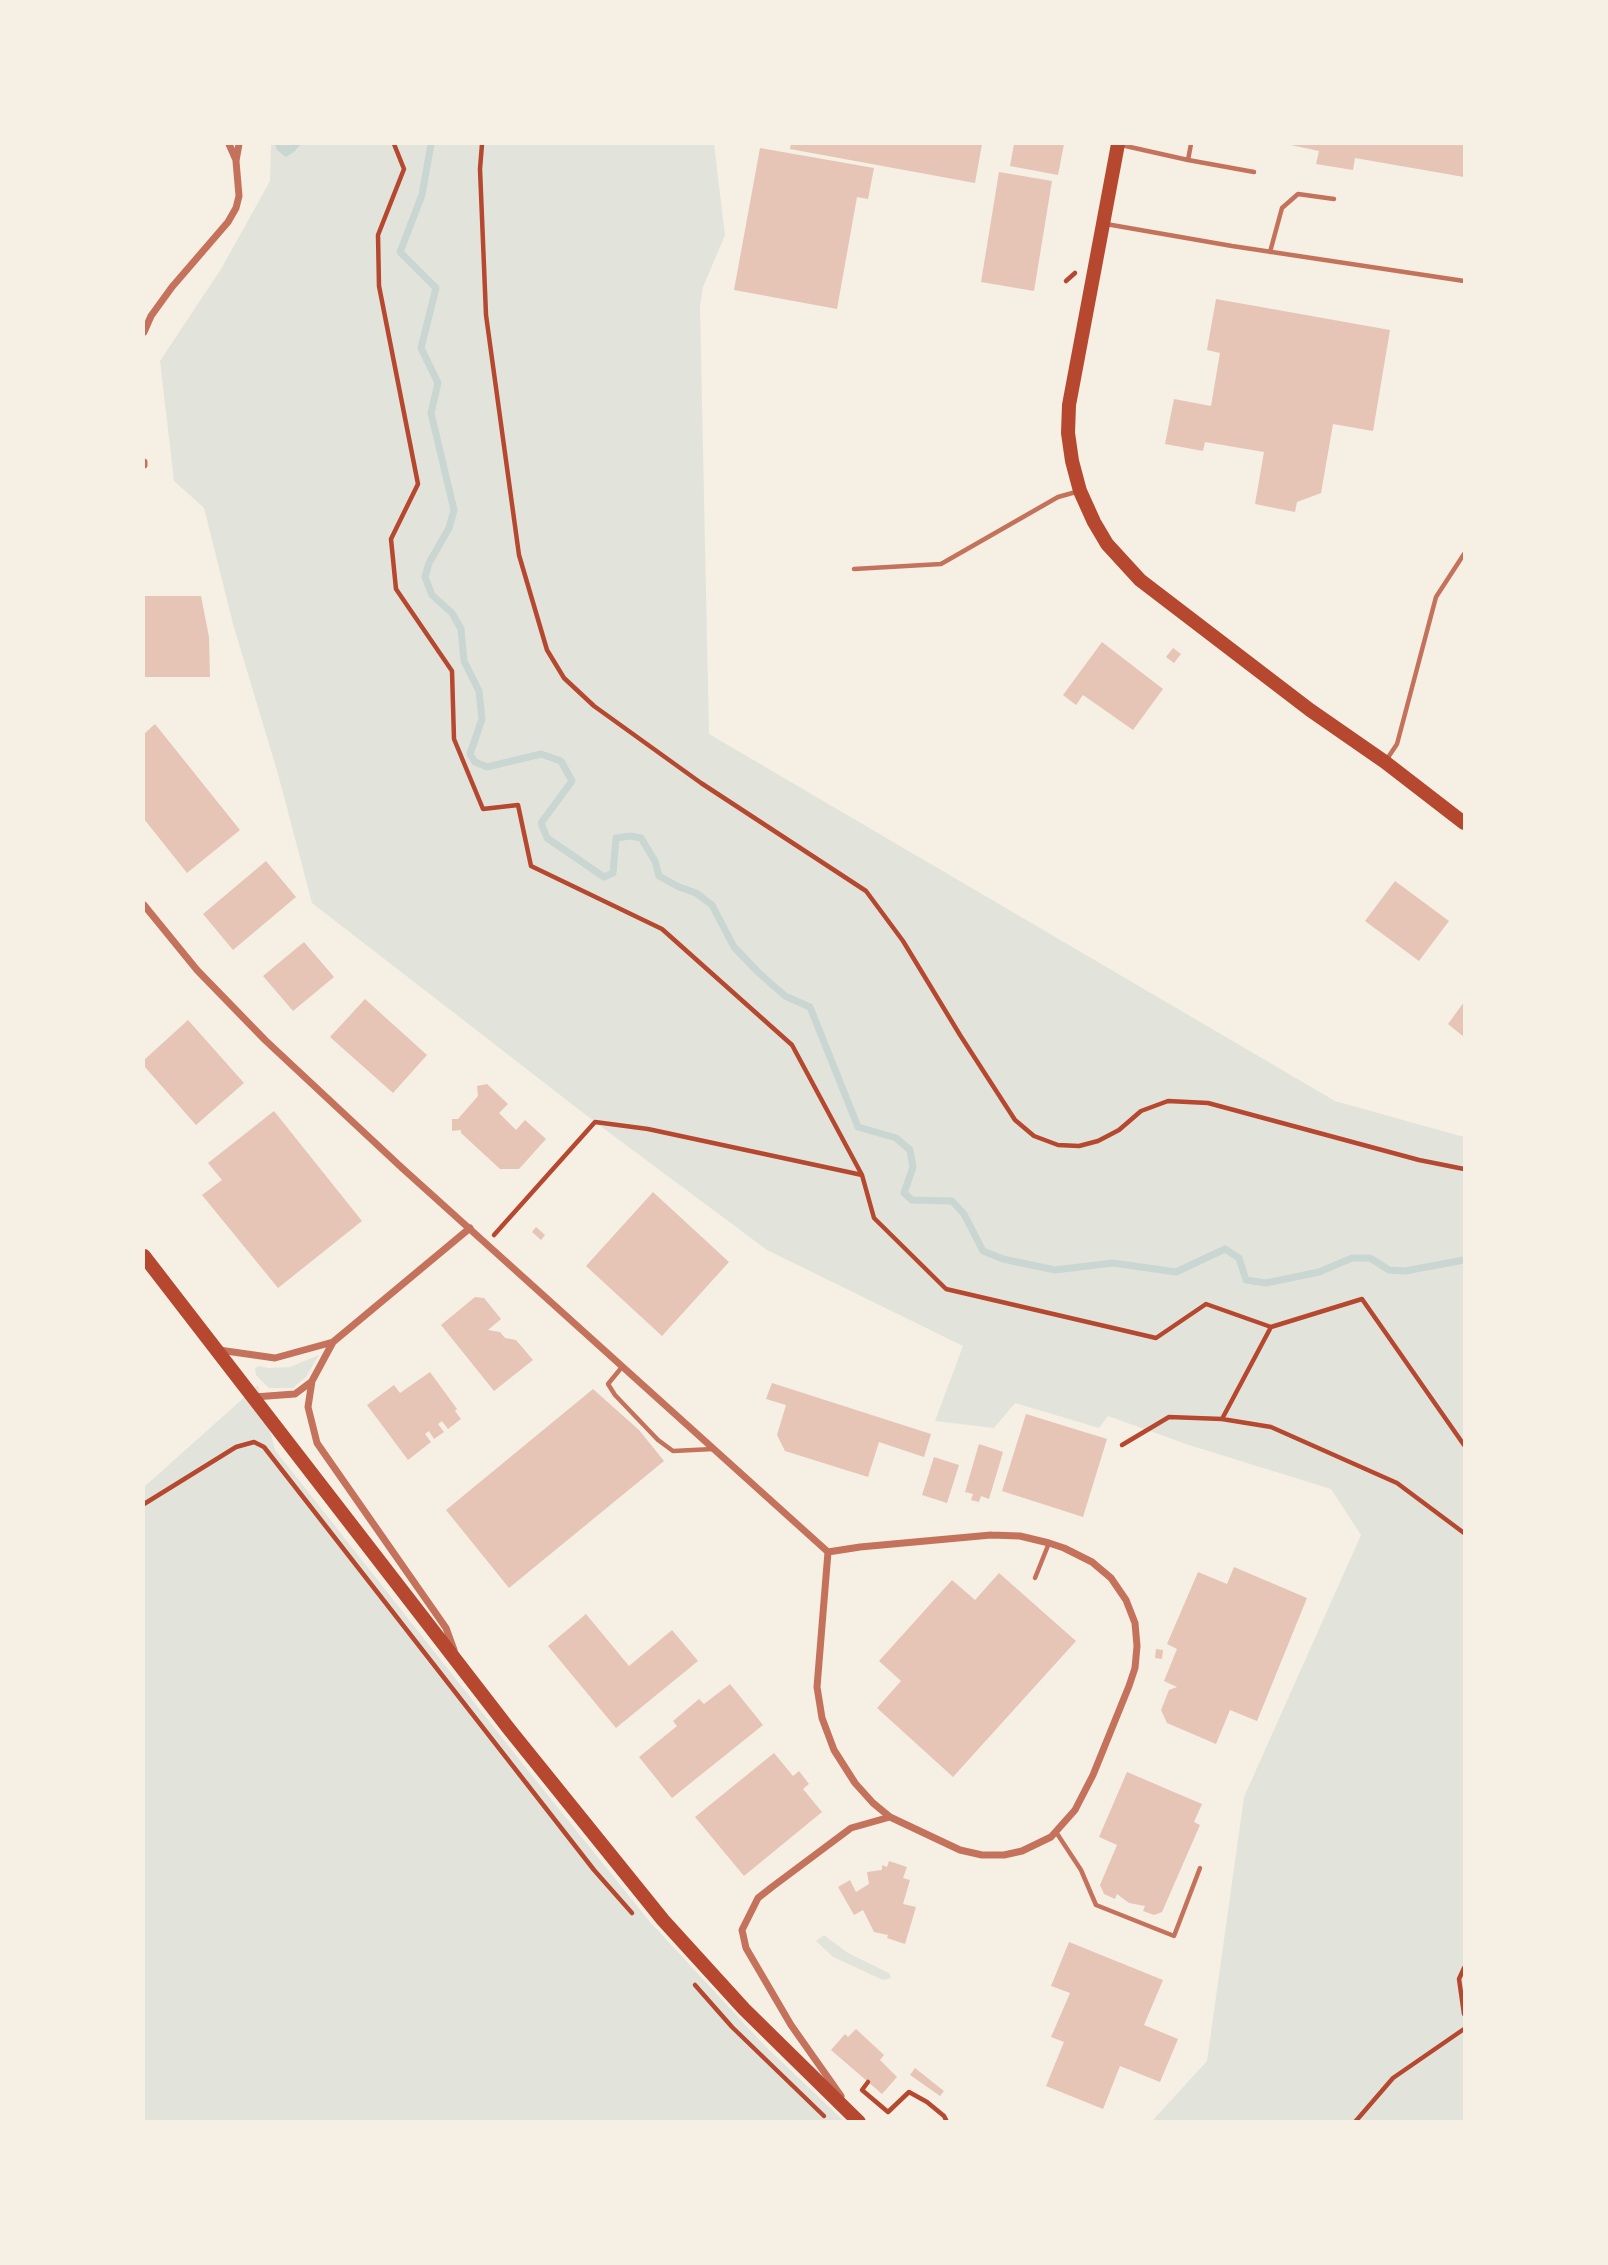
<!DOCTYPE html>
<html>
<head>
<meta charset="utf-8">
<style>
	body { margin:0 }
	#map { position:relative; width:1608px; height:2265px; overflow:hidden; background:#f6efe4; font-family:Inter,sans-serif }
	canvas { display:block }
	.frame { position:absolute; inset:0; border:145px solid #f6efe4; pointer-events:none }
</style>
</head>
<body>
<div id="map">
<canvas width="1608" height="2265"></canvas>
<div class="frame"></div>
</div>
<script>
const ctx = document.querySelector('canvas').getContext('2d');
ctx.lineJoin = 'round';
function paint(path, color) {
  ctx.fillStyle = color;
  ctx.fill(path, 'evenodd');
}
function toPath(rows) {
  const path = new Path2D();
  for (const r of rows) {
    path.moveTo(r[0], r[1]);
    for (let i = 2; i < r.length; i += 2) path.lineTo(r[i], r[i + 1]);
  }
  return path;
}
function trace(path, color, width, dash) {
  ctx.strokeStyle = color;
  ctx.lineWidth = width;
  ctx.lineCap = dash ? 'butt' : 'round';
  ctx.setLineDash(dash || []);
  ctx.stroke(path);
}
paint(toPath([
	[271,144,714,144,725,235,703,287,700,306,709,734,1335,1101,1464,1137,1464,2121,1152,2121,1207,2061,1244,1797,1361,1535,1331,1489,1189,1445,1108,1416,1099,1428,1015,1403,994,1428,935,1421,963,1346,767,1250,595,1122,312,903,278,774,233,624,204,508,174,481,160,361,221,269,270,181],
	[319,1355,306,1377,293,1388,269,1388,256,1375,255,1368,259,1366,269,1368,290,1367],
	[258,1385,275,1450,534,1778,650,1922,765,2046,844,2121,144,2121,144,1487],
	[824,1935,848,1953,889,1973,891,1978,883,1980,833,1957,816,1941]
]), '#e2e4dc');
paint(toPath([
	[275,144,301,144,294,152,286,157,277,150]
]), '#c9d6d2');
trace(toPath([
	[431,144,422,195,400,252,436,288,421,348,438,383,431,413,454,510,449,528,429,563,425,577,432,595,452,613,461,629,464,661,479,691,482,719,470,754,475,762,487,767,541,754,561,761,572,781,541,823,547,838,604,877,613,873,616,838,630,836,641,838,655,861,659,876,679,887,696,893,712,905,734,947,758,972,785,996,810,1007,858,1127,896,1138,910,1150,913,1167,904,1193,912,1200,952,1201,964,1214,983,1251,1003,1259,1055,1270,1113,1263,1176,1272,1225,1249,1239,1258,1246,1280,1266,1283,1319,1272,1352,1258,1370,1258,1389,1270,1405,1271,1464,1260]
]), '#c9d6d2', 7);
paint(toPath([
	[791,144,982,144,975,183,790,149],
	[1014,144,1064,144,1058,175,1010,166],
	[1286,144,1464,144,1464,177,1355,158,1353,170,1316,164,1319,151],
	[760,148,874,168,868,199,857,197,837,309,734,290],
	[999,172,1052,181,1034,291,981,282],
	[1216,299,1390,330,1373,431,1333,424,1321,493,1297,502,1295,512,1255,504,1264,452,1205,442,1203,451,1165,444,1174,399,1211,406,1220,353,1207,350],
	[144,596,201,596,209,637,210,677,144,677],
	[1102,642,1163,689,1133,730,1083,695,1076,705,1063,695],
	[1173,648,1181,654,1174,663,1166,657],
	[155,724,240,830,187,873,144,819,144,734],
	[266,861,296,897,233,950,203,914],
	[1395,881,1449,921,1419,961,1365,921],
	[304,942,334,977,293,1011,263,976],
	[365,999,427,1055,393,1093,330,1037],
	[1464,1002,1464,1037,1448,1024],
	[188,1020,244,1083,196,1125,144,1066,144,1060],
	[487,1084,508,1104,499,1113,516,1130,525,1120,546,1139,519,1169,500,1169,461,1133,461,1130,452,1131,452,1119,458,1119,478,1096,477,1086],
	[274,1111,362,1221,278,1288,202,1195,222,1180,208,1163],
	[653,1192,729,1262,662,1336,586,1266],
	[536,1227,545,1235,541,1240,532,1232],
	[475,1297,484,1298,501,1319,488,1330,500,1332,505,1338,516,1340,533,1360,494,1391,441,1325],
	[430,1372,457,1409,455,1411,461,1419,448,1429,442,1421,438,1424,444,1432,434,1439,429,1431,425,1434,431,1442,408,1460,367,1405,394,1385,400,1393],
	[772,1383,931,1434,924,1457,879,1442,868,1477,785,1451,777,1435,786,1405,766,1399],
	[593,1389,639,1430,664,1461,509,1588,446,1510],
	[1026,1414,1107,1439,1083,1517,1002,1491],
	[979,1444,1003,1452,989,1499,981,1496,979,1502,971,1500,973,1494,965,1492],
	[934,1457,959,1465,947,1503,922,1495],
	[1234,1567,1307,1598,1257,1721,1230,1710,1216,1744,1167,1723,1161,1710,1169,1690,1177,1687,1164,1681,1177,1649,1167,1644,1198,1572,1227,1584],
	[999,1573,1076,1641,953,1777,877,1708,901,1681,879,1661,952,1580,975,1600],
	[586,1614,629,1666,672,1630,698,1661,616,1728,548,1646],
	[1156,1649,1163,1650,1162,1659,1155,1658],
	[730,1684,763,1725,672,1798,639,1757,677,1726,673,1721,679,1716,699,1699,704,1704],
	[774,1753,793,1776,799,1771,809,1784,803,1789,822,1812,744,1876,695,1817],
	[1127,1772,1202,1804,1194,1822,1200,1825,1162,1912,1154,1915,1143,1911,1145,1906,1129,1903,1117,1894,1115,1899,1104,1894,1100,1885,1117,1845,1099,1837],
	[889,1861,907,1867,903,1878,910,1880,903,1904,916,1907,905,1944,887,1938,888,1935,874,1932,863,1910,854,1915,838,1887,850,1880,856,1892,869,1884,867,1872,882,1870,882,1865,887,1867],
	[1069,1942,1163,1980,1144,2025,1178,2039,1160,2082,1120,2066,1103,2109,1046,2086,1064,2042,1051,2037,1070,1993,1051,1986],
	[856,2029,884,2055,880,2060,897,2077,882,2094,831,2050,845,2034,848,2037],
	[915,2068,944,2091,940,2096,910,2075]
]), '#e6c5b7');
trace(toPath([
	[394,144,404,169,378,235,379,286,418,484,391,539,396,589,452,671,454,739,483,809,518,805,531,866,662,929,792,1045,862,1175,874,1218,946,1289,1156,1338,1206,1304,1271,1327,1362,1299,1464,1445],
	[482,144,480,169,486,315,519,555,547,650,564,678,594,706,701,783,866,891,903,941,960,1035,1015,1120,1034,1136,1058,1145,1079,1146,1098,1141,1119,1130,1141,1111,1168,1101,1208,1103,1419,1160,1464,1169],
	[1066,281,1075,273],
	[494,1235,595,1122,648,1129,862,1175],
	[1222,1419,1271,1427,1397,1483,1464,1533],
	[1122,1445,1169,1417,1222,1419,1271,1327],
	[144,1504,236,1447,254,1442,264,1447,594,1870,632,1913],
	[1464,1968,1459,1979,1464,2014],
	[695,1985,732,2027,824,2116],
	[868,2082,862,2090,888,2112,909,2092,927,2102,944,2116,947,2122],
	[1355,2122,1393,2078,1464,2029]
]), '#b5482f', 4.5);
trace(toPath([
	[1121,145,1188,160,1254,172],
	[1188,160,1191,144],
	[1106,224,1232,246,1464,281],
	[1270,252,1282,208,1298,194,1334,199],
	[854,569,941,564,1058,497,1076,492],
	[1387,759,1397,744,1436,597,1464,554],
	[622,1367,608,1384,615,1395,658,1440,673,1451,713,1449],
	[1035,1578,1049,1543],
	[1056,1832,1081,1870,1096,1905,1174,1936,1200,1868]
]), '#c5725c', 4.5);
trace(toPath([
	[229,144,236,160],
	[144,332,151,316,172,287,228,222,236,208,239,196,236,161,239,144],
	[144,462,144,465],
	[144,905,197,970,265,1040,401,1167,828,1552],
	[219,1350,275,1358,333,1342],
	[254,1397,295,1394,311,1382],
	[991,1535,1020,1536,1049,1543,1064,1548,1092,1562,1111,1578,1126,1600,1135,1623,1137,1646,1135,1668,1129,1686,1093,1775,1075,1810,1051,1837,1022,1851,1004,1855,982,1855,960,1850,890,1817,873,1803,855,1783,834,1750,822,1718,817,1687,828,1552,860,1547,991,1535],
	[454,1650,446,1628,317,1443,308,1407,312,1381,333,1342,470,1228],
	[841,2096,791,2025,746,1948,742,1930,758,1898,772,1887,851,1828,890,1817]
]), '#c5725c', 7);
trace(toPath([
	[1118,144,1069,405,1068,433,1072,461,1080,491,1094,522,1107,544,1140,580,1310,710,1385,762,1464,823],
	[144,1256,509,1729,663,1920,744,2009,859,2122]
]), '#b5482f', 14);
</script>
</body>
</html>
